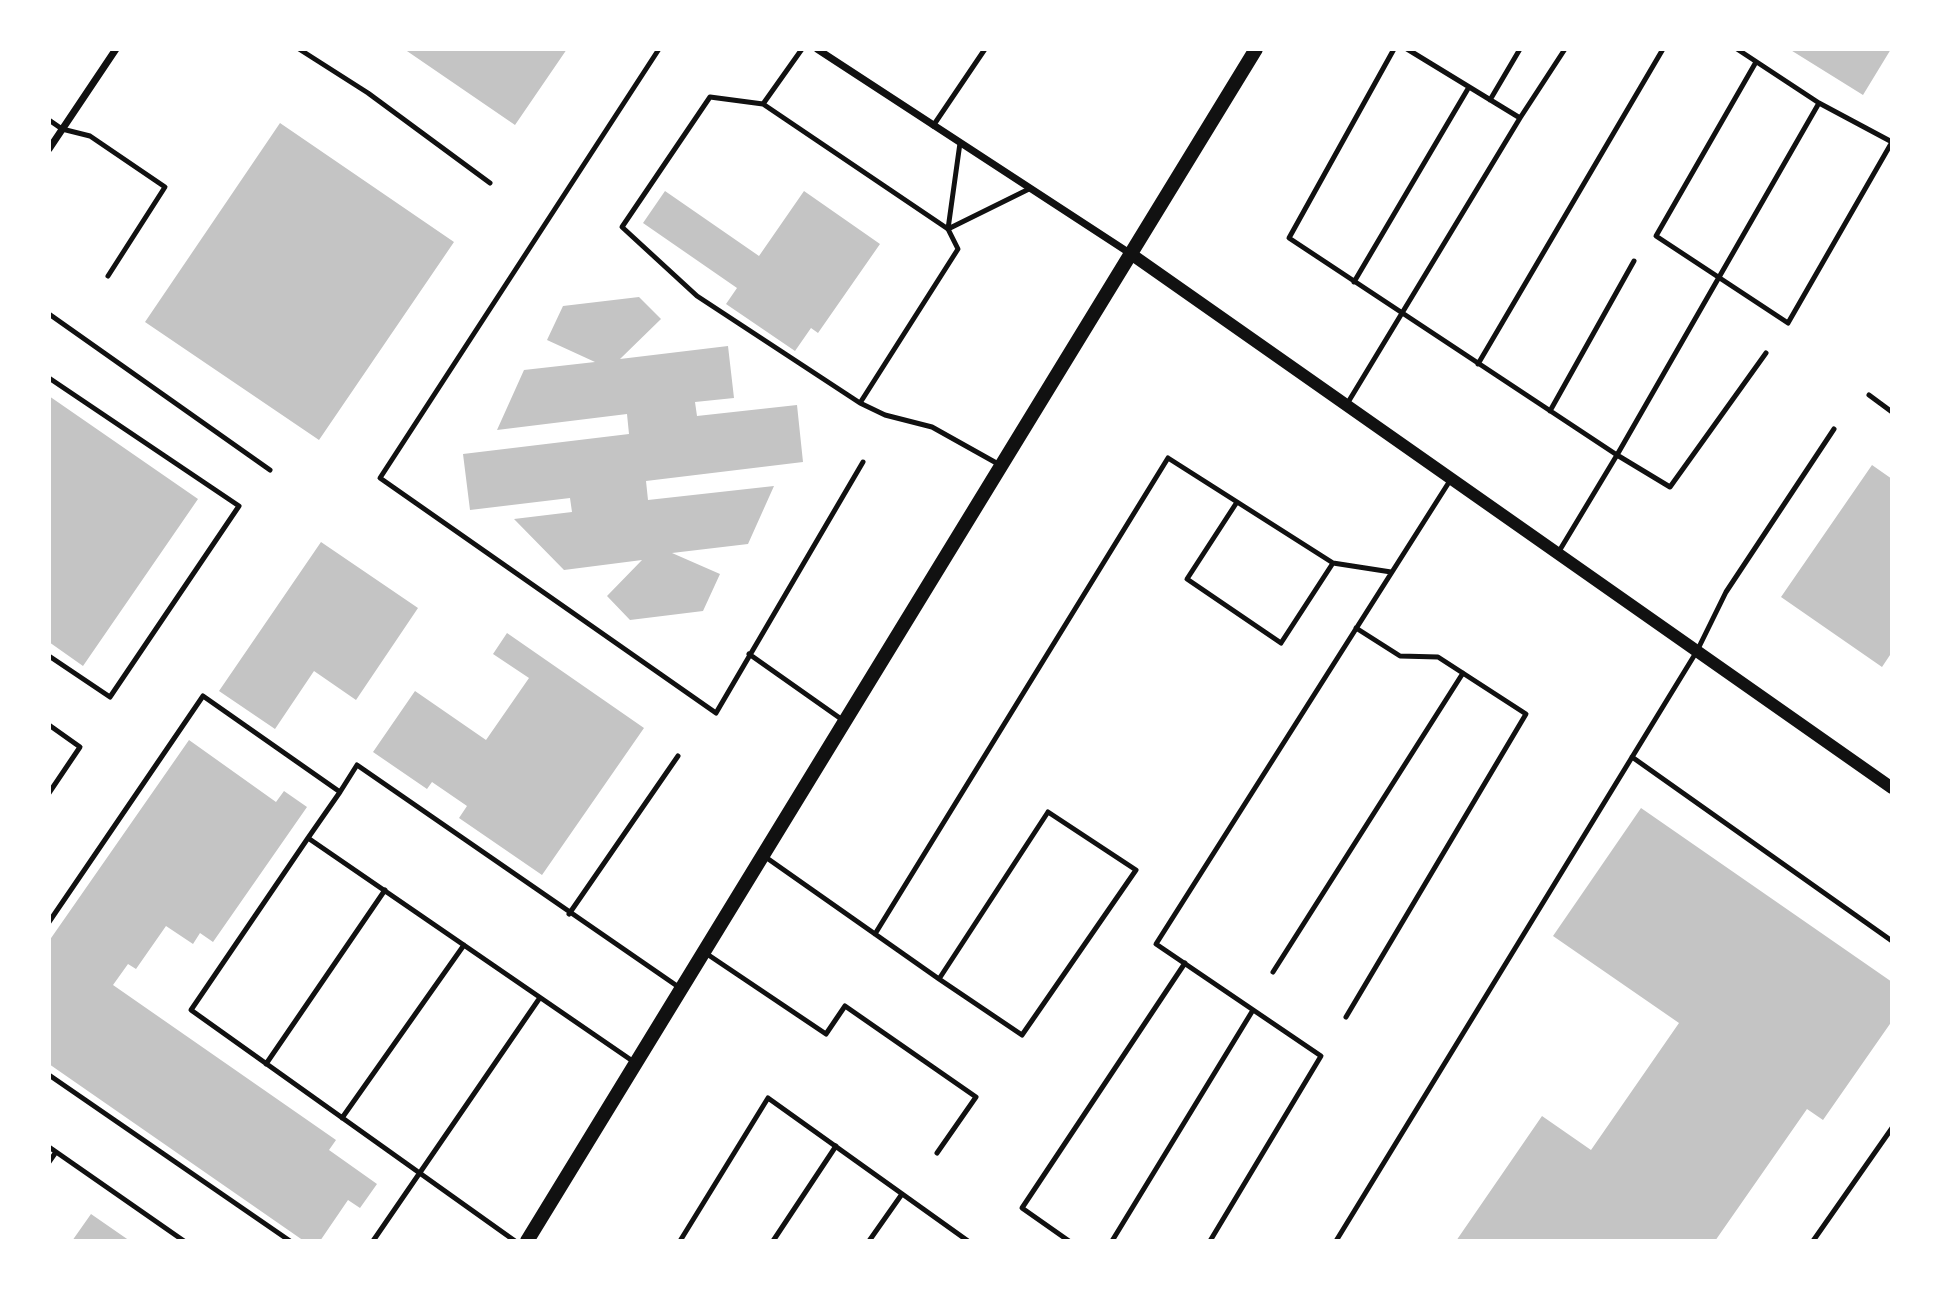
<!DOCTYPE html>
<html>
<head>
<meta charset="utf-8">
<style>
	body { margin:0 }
	#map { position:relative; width:1941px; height:1290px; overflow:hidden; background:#fff; font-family:"PT Sans",sans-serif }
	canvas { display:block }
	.frame { position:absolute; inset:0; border:51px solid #fff; pointer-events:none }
</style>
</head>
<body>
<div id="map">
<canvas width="1941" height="1290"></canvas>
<div class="frame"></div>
</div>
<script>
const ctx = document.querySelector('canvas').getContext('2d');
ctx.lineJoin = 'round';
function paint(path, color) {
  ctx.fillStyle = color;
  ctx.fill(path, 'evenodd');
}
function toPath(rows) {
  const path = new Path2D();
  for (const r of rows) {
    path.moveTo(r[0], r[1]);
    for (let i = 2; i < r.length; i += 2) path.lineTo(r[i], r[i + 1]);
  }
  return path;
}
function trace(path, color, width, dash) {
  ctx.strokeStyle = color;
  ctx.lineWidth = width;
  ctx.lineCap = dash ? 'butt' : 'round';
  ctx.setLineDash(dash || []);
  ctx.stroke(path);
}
paint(toPath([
	[404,49,567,49,515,125],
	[1789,49,1891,49,1863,95],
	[280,123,454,242,319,440,145,322],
	[665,191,759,256,804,191,880,244,818,333,811,328,795,351,726,304,737,288,643,223],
	[639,297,661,319,620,359,728,346,734,398,695,402,697,416,797,405,803,462,646,481,648,500,774,486,748,544,672,553,720,574,703,611,630,620,607,596,642,560,564,570,514,519,572,512,570,498,470,510,463,454,629,434,627,414,497,430,524,370,595,362,547,340,563,306],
	[49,396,198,499,83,666,49,642],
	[1872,465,1892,479,1892,652,1882,667,1781,597],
	[321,542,418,608,356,700,314,671,275,729,219,691],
	[507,633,644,728,542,875,459,818,467,806,432,782,427,789,373,752,415,691,486,740,529,678,493,654],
	[189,740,276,802,284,791,307,807,213,942,200,933,193,944,166,926,136,969,128,964,113,985,336,1140,329,1150,377,1184,360,1208,348,1200,320,1241,304,1241,49,1064,49,941],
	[1641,808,1892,982,1892,1021,1823,1120,1807,1109,1715,1241,1456,1241,1542,1116,1591,1150,1679,1023,1553,936],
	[91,1214,130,1241,72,1241]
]), '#c4c4c4');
trace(toPath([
	[299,49,368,93,490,183],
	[659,49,380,478,716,713,863,462],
	[1394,49,1289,238,1617,455,1558,553],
	[1737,49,1819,103,1617,455,1670,487,1766,353],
	[1756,62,1656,236,1788,323,1892,142],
	[1490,100,1520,49],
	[1819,103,1892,142],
	[763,104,802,49],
	[1520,118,1565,49],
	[49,120,62,129,90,136,165,187,108,276],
	[933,126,985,49],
	[948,229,1029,189],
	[948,229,960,143],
	[1354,282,1469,87],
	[49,314,270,470],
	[1478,364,1663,49],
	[49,378,239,506,110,697,49,656],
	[1869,395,1892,412],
	[860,403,697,296,622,227,710,97,763,104,948,229,958,249,860,403,885,415,932,427,1000,465],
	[1347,404,1520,118,1407,49],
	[1550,411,1634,261],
	[1237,502,1187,579,1281,643,1333,563],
	[749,654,844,721],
	[49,725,80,747,49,793],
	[1632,757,1892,941],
	[340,792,357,765,680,988],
	[764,856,875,934,939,979,1022,1035,1136,870,1048,812,939,979],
	[569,914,678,756],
	[49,922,203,696,340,792,308,838],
	[875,934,1168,458,1333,563,1391,572],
	[704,952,826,1034,845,1006,976,1097,937,1153],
	[1273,972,1463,673],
	[1346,1017,1526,714,1438,657,1400,656,1356,628],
	[266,1064,385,890],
	[49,1075,290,1241],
	[342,1118,464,945],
	[49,1147,184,1241],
	[49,1162,56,1152],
	[373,1241,539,999],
	[515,1241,191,1010,308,838,634,1062],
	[680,1241,768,1098,968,1241],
	[773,1241,836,1146],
	[869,1241,902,1194],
	[1069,1241,1022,1208,1185,963],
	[1112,1241,1253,1010],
	[1210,1241,1321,1056,1156,944,1451,479],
	[1336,1241,1697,651,1726,592,1834,429],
	[1813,1241,1892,1128]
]), '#111', 5);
trace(toPath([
	[817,49,1131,254],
	[49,149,116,49]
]), '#111', 7);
trace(toPath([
	[1131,254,1892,788]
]), '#111', 12);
trace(toPath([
	[527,1241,1256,49]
]), '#111', 14);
</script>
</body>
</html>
